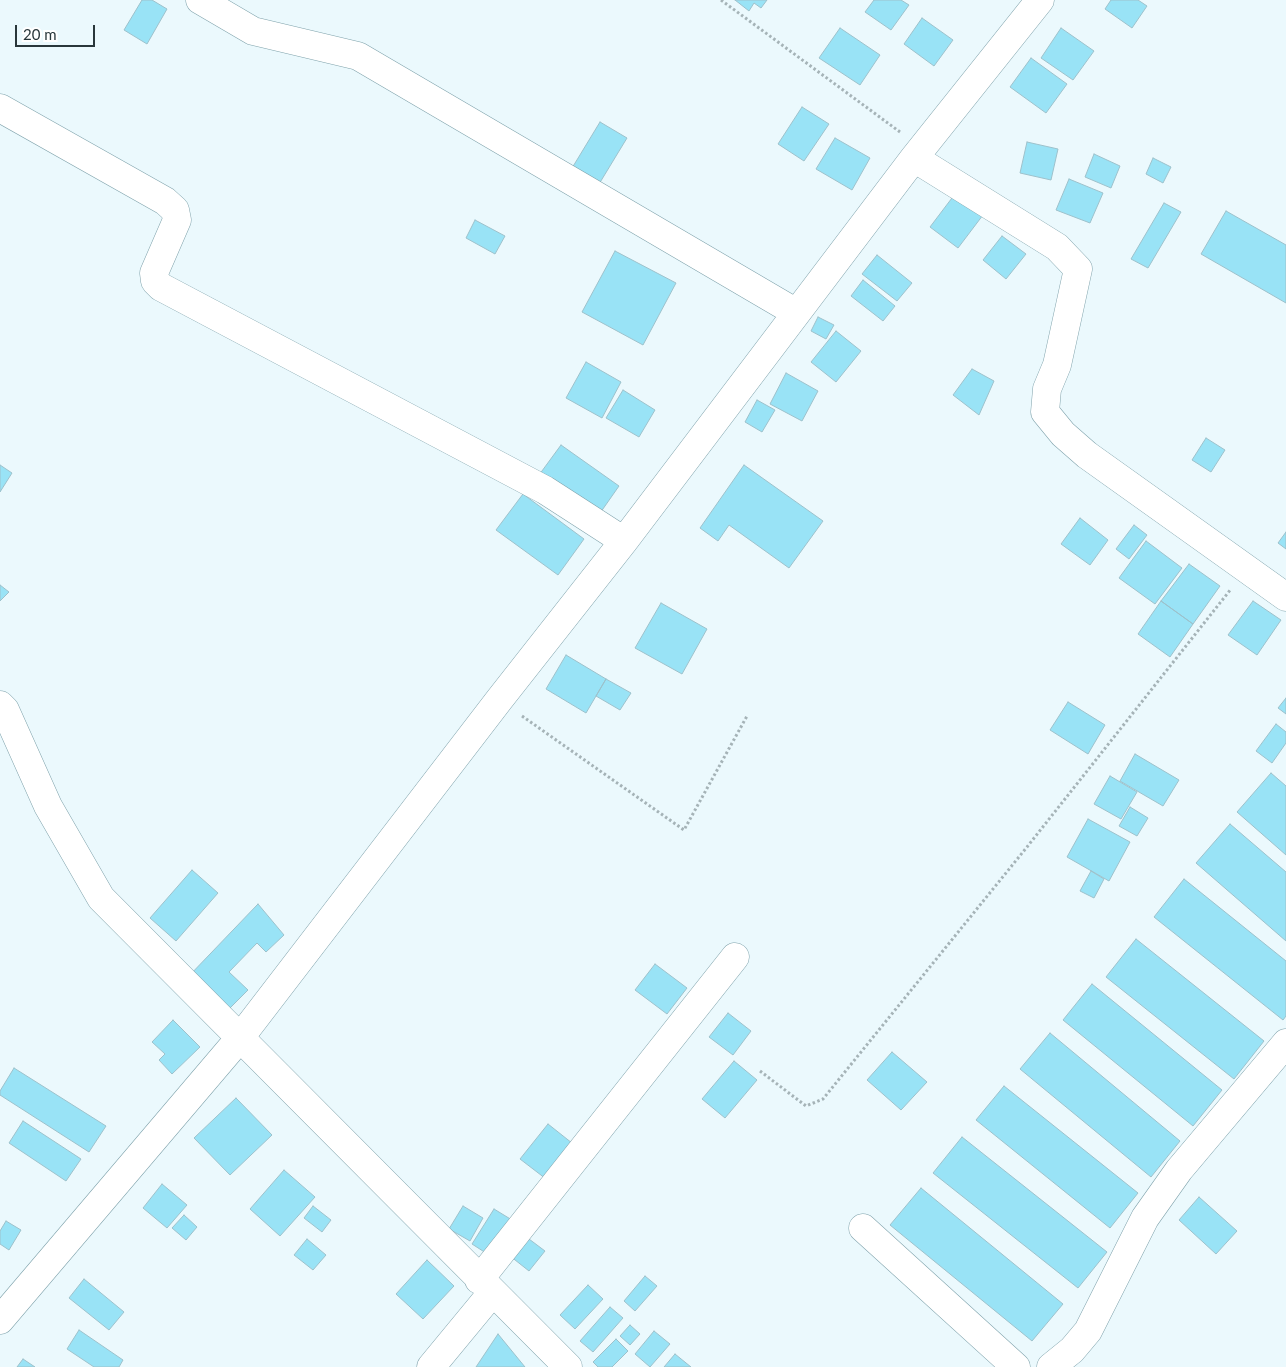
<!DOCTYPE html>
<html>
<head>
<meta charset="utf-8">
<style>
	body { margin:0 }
	#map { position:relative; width:1286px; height:1367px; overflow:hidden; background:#ebf9fd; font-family:Lato,sans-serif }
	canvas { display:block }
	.scale { position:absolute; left:15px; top:25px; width:80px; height:22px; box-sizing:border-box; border:2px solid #29373b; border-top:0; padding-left:6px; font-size:15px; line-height:18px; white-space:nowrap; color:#29373b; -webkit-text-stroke:4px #fff; paint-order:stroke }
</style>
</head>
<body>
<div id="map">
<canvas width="1286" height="1367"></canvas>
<div class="scale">20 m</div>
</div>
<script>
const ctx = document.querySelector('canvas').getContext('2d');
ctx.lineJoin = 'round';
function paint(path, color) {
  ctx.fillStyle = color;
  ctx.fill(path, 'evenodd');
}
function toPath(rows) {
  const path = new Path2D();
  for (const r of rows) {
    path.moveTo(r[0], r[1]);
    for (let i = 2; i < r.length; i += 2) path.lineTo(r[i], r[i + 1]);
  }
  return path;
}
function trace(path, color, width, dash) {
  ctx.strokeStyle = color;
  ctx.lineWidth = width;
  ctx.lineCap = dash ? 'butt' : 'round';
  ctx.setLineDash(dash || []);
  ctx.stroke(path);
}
const building = toPath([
	[142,0,152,0,167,9,147,44,124,30,142,0],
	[735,0,767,0,761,8,754,3,749,11,735,0],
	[874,0,901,0,909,5,891,30,865,12,874,0],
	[1111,0,1138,0,1147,6,1132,28,1105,9,1111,0],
	[922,18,953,40,934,66,904,44,922,18],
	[840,28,880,55,860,85,819,58,840,28],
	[1061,28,1094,51,1073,80,1041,58,1061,28],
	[1031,58,1067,84,1046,113,1010,87,1031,58],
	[802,107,829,124,804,161,778,144,802,107],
	[600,122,627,138,596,189,569,173,600,122],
	[835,138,870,158,852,190,816,169,835,138],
	[1027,142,1058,149,1051,180,1020,173,1027,142],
	[1094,154,1120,166,1111,188,1085,177,1094,154],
	[1153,158,1171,167,1163,183,1146,174,1153,158],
	[1069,179,1103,193,1090,223,1056,210,1069,179],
	[955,194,983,215,958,248,930,227,955,194],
	[1164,203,1181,212,1148,268,1131,259,1164,203],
	[1226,211,1286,245,1286,303,1201,254,1226,211],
	[475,220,505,236,495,254,466,238,475,220],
	[1002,236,1026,254,1006,279,983,260,1002,236],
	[615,251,676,283,643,345,582,312,615,251],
	[877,255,912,283,897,301,862,274,877,255],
	[863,280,895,306,883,321,851,296,863,280],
	[818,317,834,325,826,339,811,331,818,317],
	[836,331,861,351,836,382,811,362,836,331],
	[586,362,621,382,602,418,566,398,586,362],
	[972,369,994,381,979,415,953,395,972,369],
	[786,373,818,391,802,421,770,404,786,373],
	[623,390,655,410,639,437,606,418,623,390],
	[757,400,775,410,762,432,745,422,757,400],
	[1206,438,1225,450,1211,472,1192,460,1206,438],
	[561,445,619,486,598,516,539,475,561,445],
	[0,465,12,473,0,492,0,465],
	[744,465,823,521,789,568,729,525,718,541,700,528,744,465],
	[523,494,584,539,558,575,496,530,523,494],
	[1080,518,1108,540,1090,565,1061,544,1080,518],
	[1134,525,1147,535,1129,559,1116,549,1134,525],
	[1286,532,1286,549,1278,543,1286,532],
	[1146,541,1182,568,1155,604,1119,578,1146,541],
	[1189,564,1220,586,1193,624,1161,601,1189,564],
	[0,585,9,592,0,601,0,585],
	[1161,601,1193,624,1170,657,1138,634,1161,601],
	[1253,601,1281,620,1257,655,1228,635,1253,601],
	[661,603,707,629,682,674,635,648,661,603],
	[566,655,606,679,586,713,546,689,566,655],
	[606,679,631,693,620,710,596,696,606,679],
	[1286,698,1286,714,1278,708,1286,698],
	[1068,702,1105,725,1088,754,1050,730,1068,702],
	[1276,724,1286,732,1286,743,1272,763,1256,751,1276,724],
	[1135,754,1179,780,1163,806,1120,781,1135,754],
	[1271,773,1286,786,1286,855,1237,812,1271,773],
	[1110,776,1137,792,1121,819,1094,804,1110,776],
	[1130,807,1148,818,1137,836,1119,826,1130,807],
	[1088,819,1130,842,1109,881,1067,857,1088,819],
	[1230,824,1286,872,1286,941,1196,863,1230,824],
	[192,870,218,893,176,941,150,918,192,870],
	[1091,871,1104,879,1094,898,1080,891,1091,871],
	[1184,879,1286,961,1286,1016,1283,1020,1154,917,1184,879],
	[258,904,284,935,266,952,257,943,229,972,248,990,224,1014,187,978,258,904],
	[1136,939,1264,1041,1234,1079,1106,977,1136,939],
	[655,964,687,988,667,1014,635,990,655,964],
	[1092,984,1222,1090,1193,1126,1063,1020,1092,984],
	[728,1013,751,1031,733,1055,709,1037,728,1013],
	[173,1020,200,1047,172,1074,159,1060,165,1054,152,1042,173,1020],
	[1050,1033,1180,1141,1151,1177,1020,1069,1050,1033],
	[892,1052,927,1082,901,1110,867,1080,892,1052],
	[734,1061,757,1080,725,1118,702,1099,734,1061],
	[14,1068,106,1126,89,1152,0,1095,0,1091,14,1068],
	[1004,1086,1138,1193,1110,1228,976,1120,1004,1086],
	[236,1098,272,1135,230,1175,194,1138,236,1098],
	[23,1121,81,1159,66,1181,9,1143,23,1121],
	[548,1124,577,1147,550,1182,520,1159,548,1124],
	[962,1137,1107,1252,1078,1288,933,1173,962,1137],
	[284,1170,315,1197,280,1236,250,1209,284,1170],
	[162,1184,187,1205,167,1228,143,1208,162,1184],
	[921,1188,1063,1304,1032,1341,890,1225,921,1188],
	[1199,1197,1237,1231,1216,1254,1179,1220,1199,1197],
	[313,1206,331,1220,322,1232,304,1218,313,1206],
	[463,1206,483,1218,470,1241,449,1229,463,1206],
	[494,1209,512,1220,489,1255,472,1244,494,1209],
	[184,1215,197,1227,186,1240,172,1228,184,1215],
	[6,1221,21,1230,9,1250,0,1244,0,1231,6,1221],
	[525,1236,545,1251,529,1271,510,1256,525,1236],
	[307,1239,326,1255,313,1270,294,1255,307,1239],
	[427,1260,454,1286,423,1319,396,1294,427,1260],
	[645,1276,657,1286,635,1311,624,1301,645,1276],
	[84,1279,124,1312,109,1330,69,1298,84,1279],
	[588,1285,603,1299,575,1329,560,1315,588,1285],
	[610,1307,623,1318,593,1352,580,1341,610,1307],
	[630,1325,640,1334,630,1345,620,1336,630,1325],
	[79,1330,123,1360,119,1367,94,1367,67,1349,79,1330],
	[654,1331,670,1344,650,1367,635,1354,654,1331],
	[498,1334,525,1367,476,1367,498,1334],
	[616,1339,628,1351,612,1367,598,1367,593,1362,616,1339],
	[675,1354,691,1367,664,1367,675,1354],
	[23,1359,35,1367,17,1367,23,1359]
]);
paint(building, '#99e3f6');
trace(building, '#9dc1cb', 1);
const minor = toPath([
	[200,0,253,31,358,56,795,312],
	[0,108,165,201,175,210,177,220,154,273,155,281,161,287,545,490,624,541],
	[914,158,1057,247,1078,269,1057,365,1047,389,1045,412,1063,434,1087,455,1286,597],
	[0,705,5,710,48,806,101,898,568,1367],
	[863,1228,1016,1367],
	[479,1280,735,957],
	[0,1320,239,1039,499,700,624,541,914,158,1040,0],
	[431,1367,492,1293],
	[1051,1367,1072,1350,1088,1331,1145,1218,1179,1170,1286,1043]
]);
trace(minor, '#7fa2ab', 29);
trace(toPath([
	[721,0,900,132],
	[522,716,684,830,747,716],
	[760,1071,806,1106,823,1099,1027,847,1231,589]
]), '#a5b3b7', 3, [2.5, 2.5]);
trace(minor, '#fff', 28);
</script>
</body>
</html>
